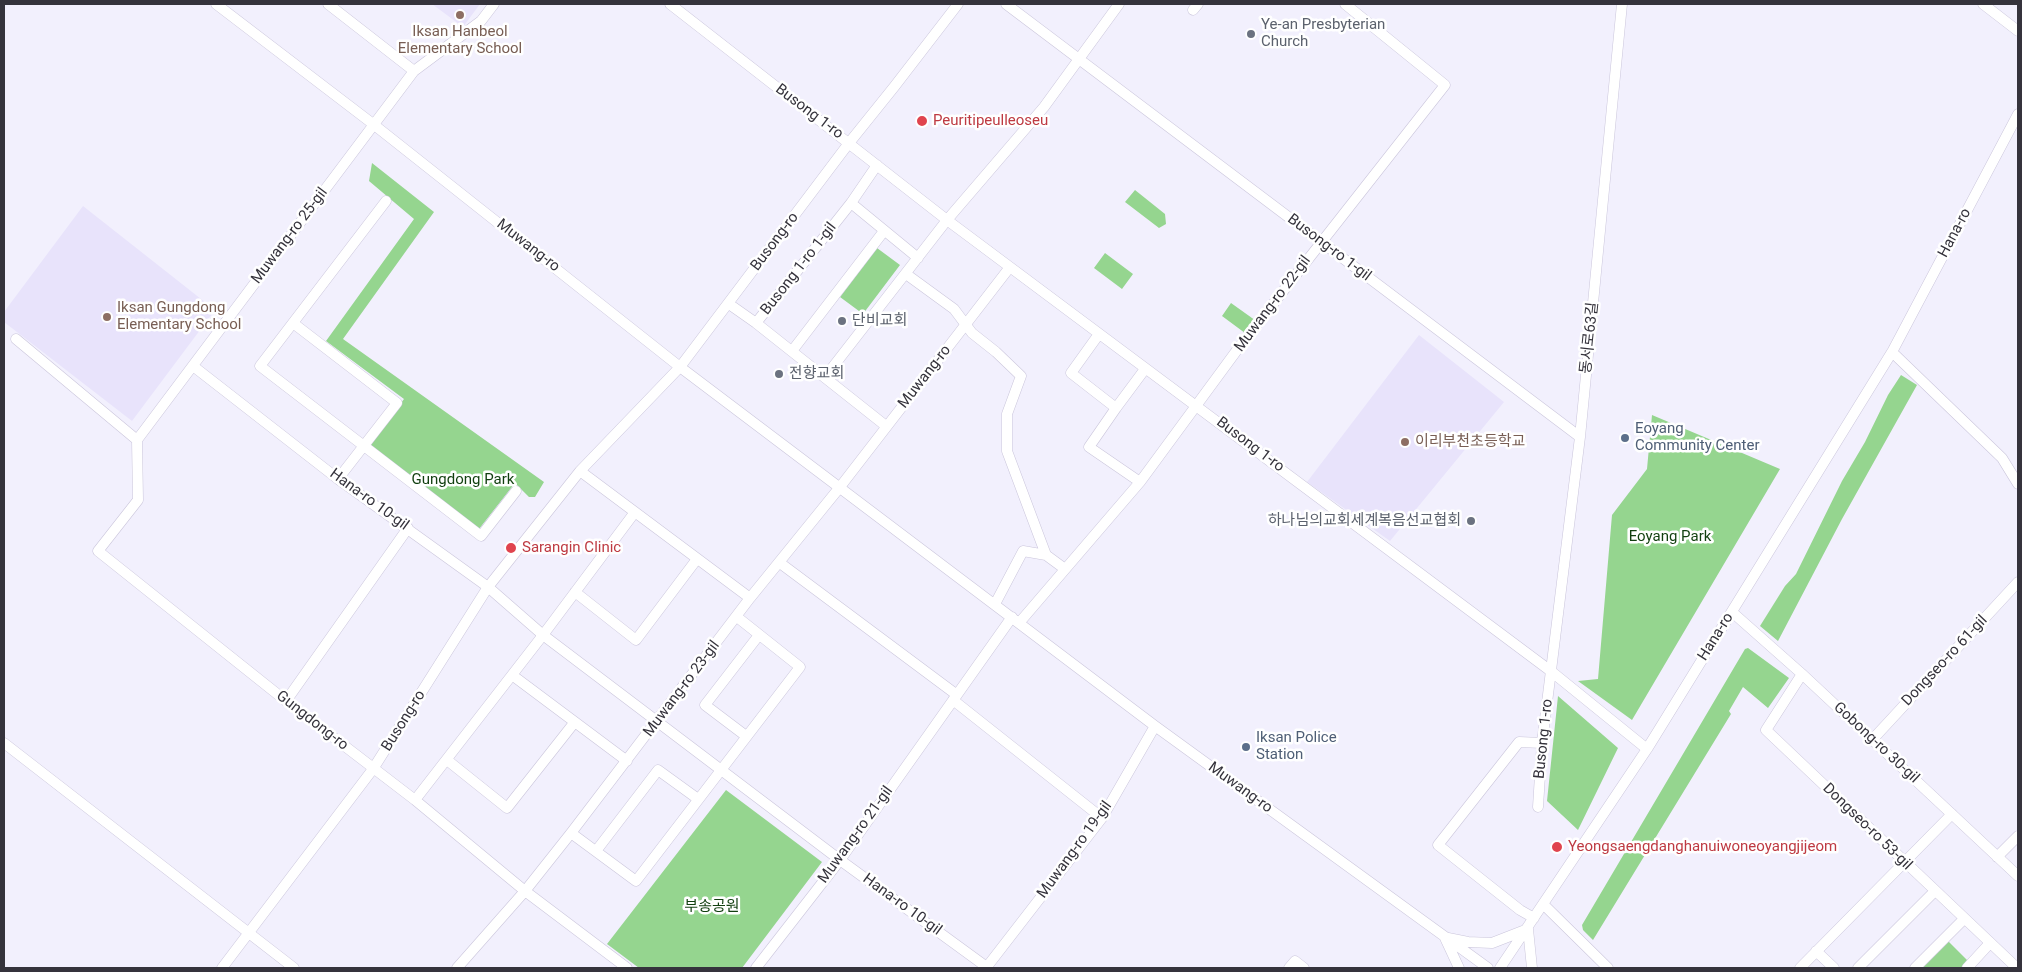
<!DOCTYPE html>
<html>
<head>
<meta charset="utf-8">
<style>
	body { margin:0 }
	#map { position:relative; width:2022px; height:972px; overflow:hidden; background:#f2f0fd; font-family:Roboto,sans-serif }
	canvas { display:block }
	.frame { position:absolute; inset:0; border:5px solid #35333c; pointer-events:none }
</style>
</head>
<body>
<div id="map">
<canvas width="2022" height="972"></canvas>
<div class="frame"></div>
</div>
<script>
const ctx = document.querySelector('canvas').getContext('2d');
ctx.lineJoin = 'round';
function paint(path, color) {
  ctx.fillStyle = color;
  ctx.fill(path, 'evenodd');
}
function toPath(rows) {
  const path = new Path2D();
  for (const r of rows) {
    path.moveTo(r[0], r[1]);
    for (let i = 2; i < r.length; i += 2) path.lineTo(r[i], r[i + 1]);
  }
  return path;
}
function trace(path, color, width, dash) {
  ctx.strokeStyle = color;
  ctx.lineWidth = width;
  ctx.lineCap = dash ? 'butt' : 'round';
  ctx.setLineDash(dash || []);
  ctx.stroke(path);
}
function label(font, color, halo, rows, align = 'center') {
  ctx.font = font + ' Roboto,"Noto Sans KR",sans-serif';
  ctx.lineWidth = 5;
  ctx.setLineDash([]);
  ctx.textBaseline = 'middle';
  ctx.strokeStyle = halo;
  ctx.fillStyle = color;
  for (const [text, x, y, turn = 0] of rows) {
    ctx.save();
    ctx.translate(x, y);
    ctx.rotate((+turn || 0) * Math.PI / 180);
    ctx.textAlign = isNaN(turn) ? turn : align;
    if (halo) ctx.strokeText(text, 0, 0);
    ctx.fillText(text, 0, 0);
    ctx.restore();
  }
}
paint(toPath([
	[432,4,480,4,463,27],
	[83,206,215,310,132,421,4,322,4,312],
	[1419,335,1504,402,1390,541,1307,482]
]), '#e8e3fb');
paint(toPath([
	[372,163,434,212,343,339,544,482,535,497,529,497,515,483,479,529,369,446,404,399,326,341,414,219,369,181],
	[1135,190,1165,214,1166,224,1159,228,1125,202],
	[877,248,900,265,863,314,840,297],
	[1105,253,1133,274,1122,289,1094,268],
	[1231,303,1259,323,1249,336,1222,316],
	[1901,375,1917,385,1842,519,1778,641,1760,626,1785,586,1796,574,1842,481,1865,442,1888,395],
	[1652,415,1780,469,1632,720,1578,681,1598,679,1612,515,1647,469],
	[1748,648,1789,678,1768,708,1743,687,1729,711,1731,714,1593,940,1583,930,1582,925,1745,649],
	[1558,696,1618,748,1578,830,1547,801],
	[726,790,822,862,742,968,639,968,607,944],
	[1947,940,1969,962,1964,968,1919,968]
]), '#95d58f');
const minor = toPath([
	[216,4,373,124,680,367,1155,726,1488,968],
	[328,4,414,71],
	[494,4,481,21,414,71,137,440,138,500,98,551,286,701,415,800,525,891,627,968],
	[670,4,947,220,1552,672,1647,749],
	[1006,4,1580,437],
	[1983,4,2018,31],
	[1193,10,1198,4],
	[386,201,260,366,481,536,516,491],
	[851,203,918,258],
	[906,274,954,309,972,333,996,352,1021,376,1007,414,1007,451,1046,555,1065,569],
	[729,304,756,323,886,426],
	[293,323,397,403,338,479],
	[756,323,851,203,877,165],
	[1099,334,1071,373,1116,408,1145,369],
	[16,339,137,440],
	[792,351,884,231],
	[1892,352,2002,458,2018,484],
	[193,366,338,479,488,587,543,635,840,860,988,968],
	[825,377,947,220,1044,107,1119,4],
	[1116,408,1089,447,1140,482],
	[580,471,750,598],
	[780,563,957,695],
	[575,592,636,640,697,559],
	[995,604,1023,551,1046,555],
	[1732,612,1802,674,2018,876],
	[1019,623,1140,482,1240,346,1445,85,1345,4],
	[1802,674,1766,730,2017,968],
	[512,675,627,761],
	[953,700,1102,818],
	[286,701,408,528],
	[746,736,705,705,759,635],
	[1872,740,2018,582],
	[4,743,294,968],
	[447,760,507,808,574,723],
	[415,800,543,635,635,512],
	[1538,807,1542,743,1580,437,1622,4],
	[571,833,636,881,800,667,737,617],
	[596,851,658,770,698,799],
	[1997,857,2018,836],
	[1543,904,1608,968],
	[1534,918,1520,910,1438,845,1519,742,1542,743],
	[1445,938,1459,968],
	[1448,938,1468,942,1492,943,1528,929,1532,968],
	[1816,951,1834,968],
	[222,968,373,769,488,587,580,471,680,367,849,143,894,87,958,4],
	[457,968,525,891,571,833,750,598,840,487,1010,267],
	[756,968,840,860,1012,617],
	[986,968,1102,818,1155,726],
	[1289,968,1295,961,1304,968],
	[1500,968,1647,749,1892,352,2018,114],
	[1800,968,1952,814],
	[1858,968,1935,891],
	[1915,968,1964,919],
	[1967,968,1990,943]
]);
trace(minor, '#cac5db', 11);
trace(minor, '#fff', 10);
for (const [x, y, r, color] of [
	[460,15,5,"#8d6e63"],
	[1251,34,5,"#6b7280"],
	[922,121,6,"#e0444e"],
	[107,317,5,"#8d6e63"],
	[842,321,5,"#6b7280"],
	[779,374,5,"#6b7280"],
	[1625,438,5,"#5c6f8a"],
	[1405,442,5,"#8d6e63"],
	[1471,521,5,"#6b7280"],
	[511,548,6,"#e0444e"],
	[1246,747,5,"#5c6f8a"],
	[1557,847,6,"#e0444e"]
]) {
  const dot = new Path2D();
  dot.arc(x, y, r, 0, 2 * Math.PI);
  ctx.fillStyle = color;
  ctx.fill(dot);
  trace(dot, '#fff', 2);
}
label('15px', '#5b616d', '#fff', [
	["Ye-an Presbyterian",1261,25],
	["Church",1261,42],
	["단비교회",852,321],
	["전향교회",789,374],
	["하나님의교회세계복음선교협회",1461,521,"right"]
], 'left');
label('15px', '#785e54', '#fff', [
	["Iksan Hanbeol",460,32,"center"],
	["Elementary School",460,49,"center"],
	["Iksan Gungdong",117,308],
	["Elementary School",117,325],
	["이리부천초등학교",1415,442]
], 'left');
label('15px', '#35333c', '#fff', [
	["Busong 1-ro",809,112,37],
	["Hana-ro",1955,233,-62],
	["Muwang-ro 25-gil",290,236,-53],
	["Busong-ro",775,242,-53],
	["Muwang-ro",528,246,38],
	["Busong-ro 1-gil",1329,248,37],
	["Busong 1-ro 1-gil",799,269,-52],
	["Muwang-ro 22-gil",1273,304,-53],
	["동서로63길",1590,338,-84],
	["Muwang-ro",925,377,-52],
	["Busong 1-ro",1250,445,37],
	["Hana-ro 10-gil",369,500,36],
	["Hana-ro",1716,637,-58],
	["Dongseo-ro 61-gil",1945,661,-47],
	["Muwang-ro 23-gil",682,689,-53],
	["Gungdong-ro",312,721,38],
	["Busong-ro",404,721,-58],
	["Busong 1-ro",1544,739,-84],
	["Gobong-ro 30-gil",1876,743,43],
	["Muwang-ro",1240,788,36],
	["Dongseo-ro 53-gil",1867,827,44],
	["Muwang-ro 21-gil",856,835,-54],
	["Muwang-ro 19-gil",1075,850,-54],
	["Hana-ro 10-gil",902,905,36]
]);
label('15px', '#be3a42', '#fff', [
	["Peuritipeulleoseu",933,121],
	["Sarangin Clinic",522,548],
	["Yeongsaengdanghanuiwoneoyangjijeom",1568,847]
], 'left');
label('15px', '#4e5e75', '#fff', [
	["Eoyang",1635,429],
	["Community Center",1635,446],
	["Iksan Police",1256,738],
	["Station",1256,755]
], 'left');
label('15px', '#113f0f', '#fff', [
	["Gungdong Park",463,480],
	["Eoyang Park",1670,537],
	["부송공원",712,907]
]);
</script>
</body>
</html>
